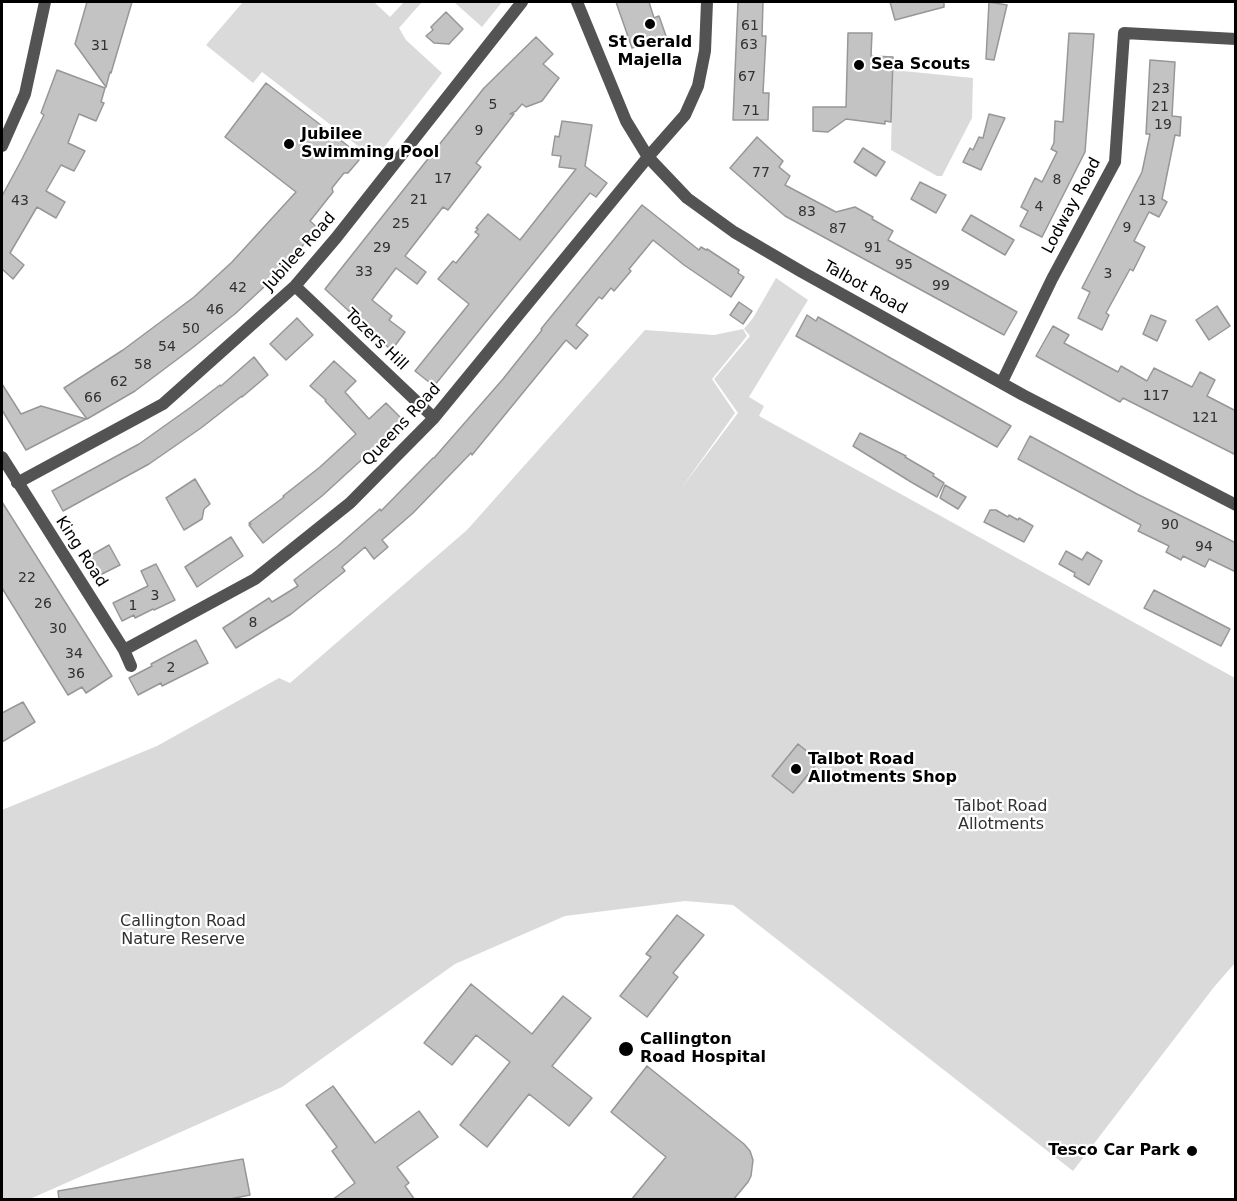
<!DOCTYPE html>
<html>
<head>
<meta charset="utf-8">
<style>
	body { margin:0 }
	#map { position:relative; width:1237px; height:1201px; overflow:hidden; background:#fff; font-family:"DejaVu Sans",sans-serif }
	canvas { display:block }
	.frame { position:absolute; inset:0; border:3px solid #000; pointer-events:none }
</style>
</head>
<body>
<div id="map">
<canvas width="1237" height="1201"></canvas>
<div class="frame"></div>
</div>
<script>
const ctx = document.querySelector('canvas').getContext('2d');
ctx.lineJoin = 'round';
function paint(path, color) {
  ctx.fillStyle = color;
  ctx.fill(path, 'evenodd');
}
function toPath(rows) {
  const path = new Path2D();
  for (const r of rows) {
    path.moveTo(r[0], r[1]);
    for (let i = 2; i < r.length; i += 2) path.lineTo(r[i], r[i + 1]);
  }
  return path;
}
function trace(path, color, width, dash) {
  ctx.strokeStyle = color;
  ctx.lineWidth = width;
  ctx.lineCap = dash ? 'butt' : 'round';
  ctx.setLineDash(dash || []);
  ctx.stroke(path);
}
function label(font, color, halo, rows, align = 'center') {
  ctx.font = font + ' "DejaVu Sans",sans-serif';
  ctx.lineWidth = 4.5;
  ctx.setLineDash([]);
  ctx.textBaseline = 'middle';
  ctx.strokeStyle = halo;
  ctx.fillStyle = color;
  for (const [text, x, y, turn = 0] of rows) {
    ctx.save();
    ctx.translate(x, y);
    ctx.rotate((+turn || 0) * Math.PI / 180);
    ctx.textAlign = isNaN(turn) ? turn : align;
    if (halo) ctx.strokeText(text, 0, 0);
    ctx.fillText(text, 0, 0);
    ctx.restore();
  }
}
paint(toPath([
	[243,2,374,2,390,17,404,2,422,2,399,28,406,40,442,73,375,159,262,72,253,83,206,45],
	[454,2,502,2,482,27],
	[893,70,973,78,972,118,942,176,937,176,891,150],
	[776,278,808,300,749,397,764,406,759,416,1235,678,1235,963,1214,987,1073,1171,733,905,685,901,565,916,455,964,282,1087,30,1199,2,1200,2,810,157,746,279,678,290,683,467,530,645,330,714,335,743,329,747,336,712,379,735,413,680,490,738,413,714,379,750,336,744,329,753,318]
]), '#dadada');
const building = toPath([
	[87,2,132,2,111,73,110,72,106,87,75,44,87,2],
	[616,2,649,2,654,18,659,16,666,36,632,48,616,2],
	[738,2,763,2,762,36,766,36,763,93,769,93,768,120,733,120,738,2],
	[890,2,944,2,944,7,895,20,890,2],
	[989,2,1007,5,994,60,986,59,989,2],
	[446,12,463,29,449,44,434,43,426,36,433,30,431,27,446,12],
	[848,33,872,33,871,56,893,57,891,122,885,121,885,124,846,119,828,132,813,131,813,107,846,107,848,33],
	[1069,33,1094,34,1085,152,1042,237,1020,226,1028,211,1021,207,1035,178,1042,182,1057,152,1051,149,1054,143,1055,121,1063,122,1069,33],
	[536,37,553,54,543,64,559,78,542,101,526,107,522,104,516,111,510,114,514,114,476,163,481,167,448,210,443,207,405,256,426,272,417,284,396,268,372,300,392,316,389,320,405,332,394,347,392,346,390,349,325,289,484,88,536,37],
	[1150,60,1175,62,1172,116,1181,117,1180,136,1175,135,1162,199,1167,202,1159,217,1149,212,1134,241,1145,247,1133,271,1130,269,1106,313,1109,315,1102,330,1078,318,1090,292,1082,288,1142,172,1150,134,1146,134,1150,60],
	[57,70,105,88,101,102,104,103,96,121,79,114,68,143,85,151,74,171,61,165,46,191,65,202,56,218,37,207,10,253,24,265,13,279,2,269,2,196,22,159,44,115,41,113,57,70],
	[266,83,356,152,359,160,348,173,344,173,332,188,333,192,310,221,318,228,279,273,236,313,191,349,135,391,87,419,64,388,123,350,194,297,232,262,296,192,225,137,266,83],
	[989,114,1005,118,981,170,963,162,970,148,973,150,979,137,983,138,989,114],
	[562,121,592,125,585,166,607,183,596,197,590,193,434,386,415,371,469,304,438,279,453,261,456,263,479,235,475,232,478,229,476,228,488,214,520,240,576,169,559,167,561,156,552,155,555,136,559,137,562,121],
	[757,137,783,161,779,167,790,176,785,185,836,212,855,207,873,217,872,219,893,231,888,240,1017,312,1004,335,785,216,730,168,757,137],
	[863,148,885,162,876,176,854,162,863,148],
	[920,182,946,195,936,213,911,199,920,182],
	[642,205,699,250,701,247,706,250,707,249,739,270,738,273,744,277,731,297,684,265,653,240,629,269,631,271,614,291,611,288,602,299,599,297,576,325,588,335,576,349,566,340,472,455,471,453,413,513,382,540,388,547,374,559,365,547,342,567,345,571,291,614,236,648,223,628,269,598,272,602,298,586,294,580,338,546,380,509,381,511,433,458,434,458,503,379,542,330,541,329,642,205],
	[971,215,1014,240,1005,255,962,230,971,215],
	[739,302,752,311,743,324,730,315,739,302],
	[1217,306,1230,326,1209,340,1196,320,1217,306],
	[807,315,816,321,818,317,1011,426,997,447,796,336,807,315],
	[1151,315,1166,321,1157,341,1143,334,1151,315],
	[297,318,313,335,286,360,270,344,297,318],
	[1053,326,1069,335,1064,343,1118,372,1121,366,1147,381,1154,368,1192,387,1200,372,1215,380,1207,396,1236,411,1236,455,1123,398,1120,402,1036,356,1053,326],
	[254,357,268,375,242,397,242,396,201,428,149,464,63,511,52,491,139,444,191,407,220,385,221,386,254,357],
	[334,361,356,381,345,392,369,419,386,403,402,419,369,453,322,496,263,543,249,525,251,524,249,523,284,497,283,496,320,467,356,434,325,401,326,400,310,386,334,361],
	[2,384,21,414,41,406,86,419,26,450,2,410,2,384],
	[860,433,906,456,905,457,934,474,933,476,944,483,937,497,911,482,853,446,860,433],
	[1030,436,1137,494,1236,543,1236,572,1209,559,1205,567,1183,556,1181,560,1166,552,1169,546,1138,531,1141,525,1018,459,1030,436],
	[195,479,210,504,204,509,202,519,184,530,166,498,195,479],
	[945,485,966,497,958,509,940,498,945,485],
	[2,502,112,676,86,693,82,687,68,695,2,588,2,502],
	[990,510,996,510,1008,517,1009,515,1018,520,1019,518,1033,526,1024,542,984,522,990,510],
	[231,537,243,556,197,587,185,567,231,537],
	[109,545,120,565,100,575,90,556,109,545],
	[1066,551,1082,560,1087,552,1102,561,1089,585,1074,576,1075,573,1059,564,1066,551],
	[156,564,175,600,154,610,153,609,135,618,134,615,122,621,113,603,148,586,141,571,156,564],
	[1154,590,1230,629,1221,646,1144,608,1154,590],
	[196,640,208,663,162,686,161,683,138,695,129,678,152,666,151,664,196,640],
	[23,702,35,722,2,742,2,713,23,702],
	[798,744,819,761,793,793,772,776,798,744],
	[677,915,704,935,673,973,678,977,647,1017,620,996,651,957,646,954,677,915],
	[471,984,532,1034,563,996,591,1018,552,1066,592,1098,569,1126,529,1094,487,1147,460,1125,510,1062,476,1035,452,1065,424,1043,471,984],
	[647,1066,744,1144,750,1151,753,1160,751,1176,748,1182,733,1200,631,1200,666,1157,611,1112,647,1066],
	[333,1086,375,1143,419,1111,438,1137,397,1167,409,1183,405,1186,415,1200,332,1200,355,1183,332,1151,337,1147,306,1105,333,1086],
	[243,1159,250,1195,225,1200,59,1200,58,1191,243,1159]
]);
paint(building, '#c3c3c3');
trace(building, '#979797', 1.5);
trace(toPath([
	[577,2,626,121,648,157,687,198,734,232,802,272,1023,395,1236,505],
	[2,146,25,94,45,2],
	[295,286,434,418],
	[1002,382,1052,279,1115,162,1124,33,1236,39],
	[2,457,124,650,131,666],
	[17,483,163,404,295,286,336,238,522,2],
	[124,650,255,579,350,503,434,418,648,157,685,115,698,86,705,51,707,2]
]), '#535353', 12);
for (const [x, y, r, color] of [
	[650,24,6,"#000"],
	[859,65,6,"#000"],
	[289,144,6,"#000"],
	[796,769,6,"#000"],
	[626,1049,8,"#000"],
	[1192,1151,6,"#000"]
]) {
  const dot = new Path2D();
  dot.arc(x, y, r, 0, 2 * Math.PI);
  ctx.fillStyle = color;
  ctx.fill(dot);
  trace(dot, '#fff', 2);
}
label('14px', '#313131', null, [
	["61",750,26],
	["63",749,45],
	["31",100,46],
	["67",747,77],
	["23",1161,89],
	["5",493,105],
	["21",1160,107],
	["71",751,111],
	["19",1163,125],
	["9",479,131],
	["77",761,173],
	["17",443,179],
	["8",1057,180],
	["21",419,200],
	["43",20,201],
	["13",1147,201],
	["4",1039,207],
	["83",807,212],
	["25",401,224],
	["9",1127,228],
	["87",838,229],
	["29",382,248],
	["91",873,248],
	["95",904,265],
	["33",364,272],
	["3",1108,274],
	["99",941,286],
	["42",238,288],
	["46",215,310],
	["50",191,329],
	["54",167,347],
	["58",143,365],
	["62",119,382],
	["117",1156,396],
	["66",93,398],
	["121",1205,418],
	["90",1170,525],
	["94",1204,547],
	["22",27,578],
	["3",155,596],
	["26",43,604],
	["1",133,606],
	["8",253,623],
	["30",58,629],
	["34",74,654],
	["2",171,668],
	["36",76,674]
]);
label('bold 16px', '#000', '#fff', [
	["St Gerald",650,43,"center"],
	["Majella",650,61,"center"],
	["Sea Scouts",871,65],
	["Jubilee",301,135],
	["Swimming Pool",301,153],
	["Talbot Road",808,760],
	["Allotments Shop",808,778],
	["Callington",640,1040],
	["Road Hospital",640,1058],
	["Tesco Car Park",1180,1151,"right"]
], 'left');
label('16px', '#000', '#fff', [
	["Lodway Road",1072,206,-62],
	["Jubilee Road",300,252,-48],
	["Talbot Road",865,288,29],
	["Tozers Hill",376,340,44],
	["Queens Road",402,425,-47],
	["King Road",81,552,57]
]);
label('16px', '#313131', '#fff', [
	["Talbot Road",1001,807],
	["Allotments",1001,825],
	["Callington Road",183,922],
	["Nature Reserve",183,940]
]);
</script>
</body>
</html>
